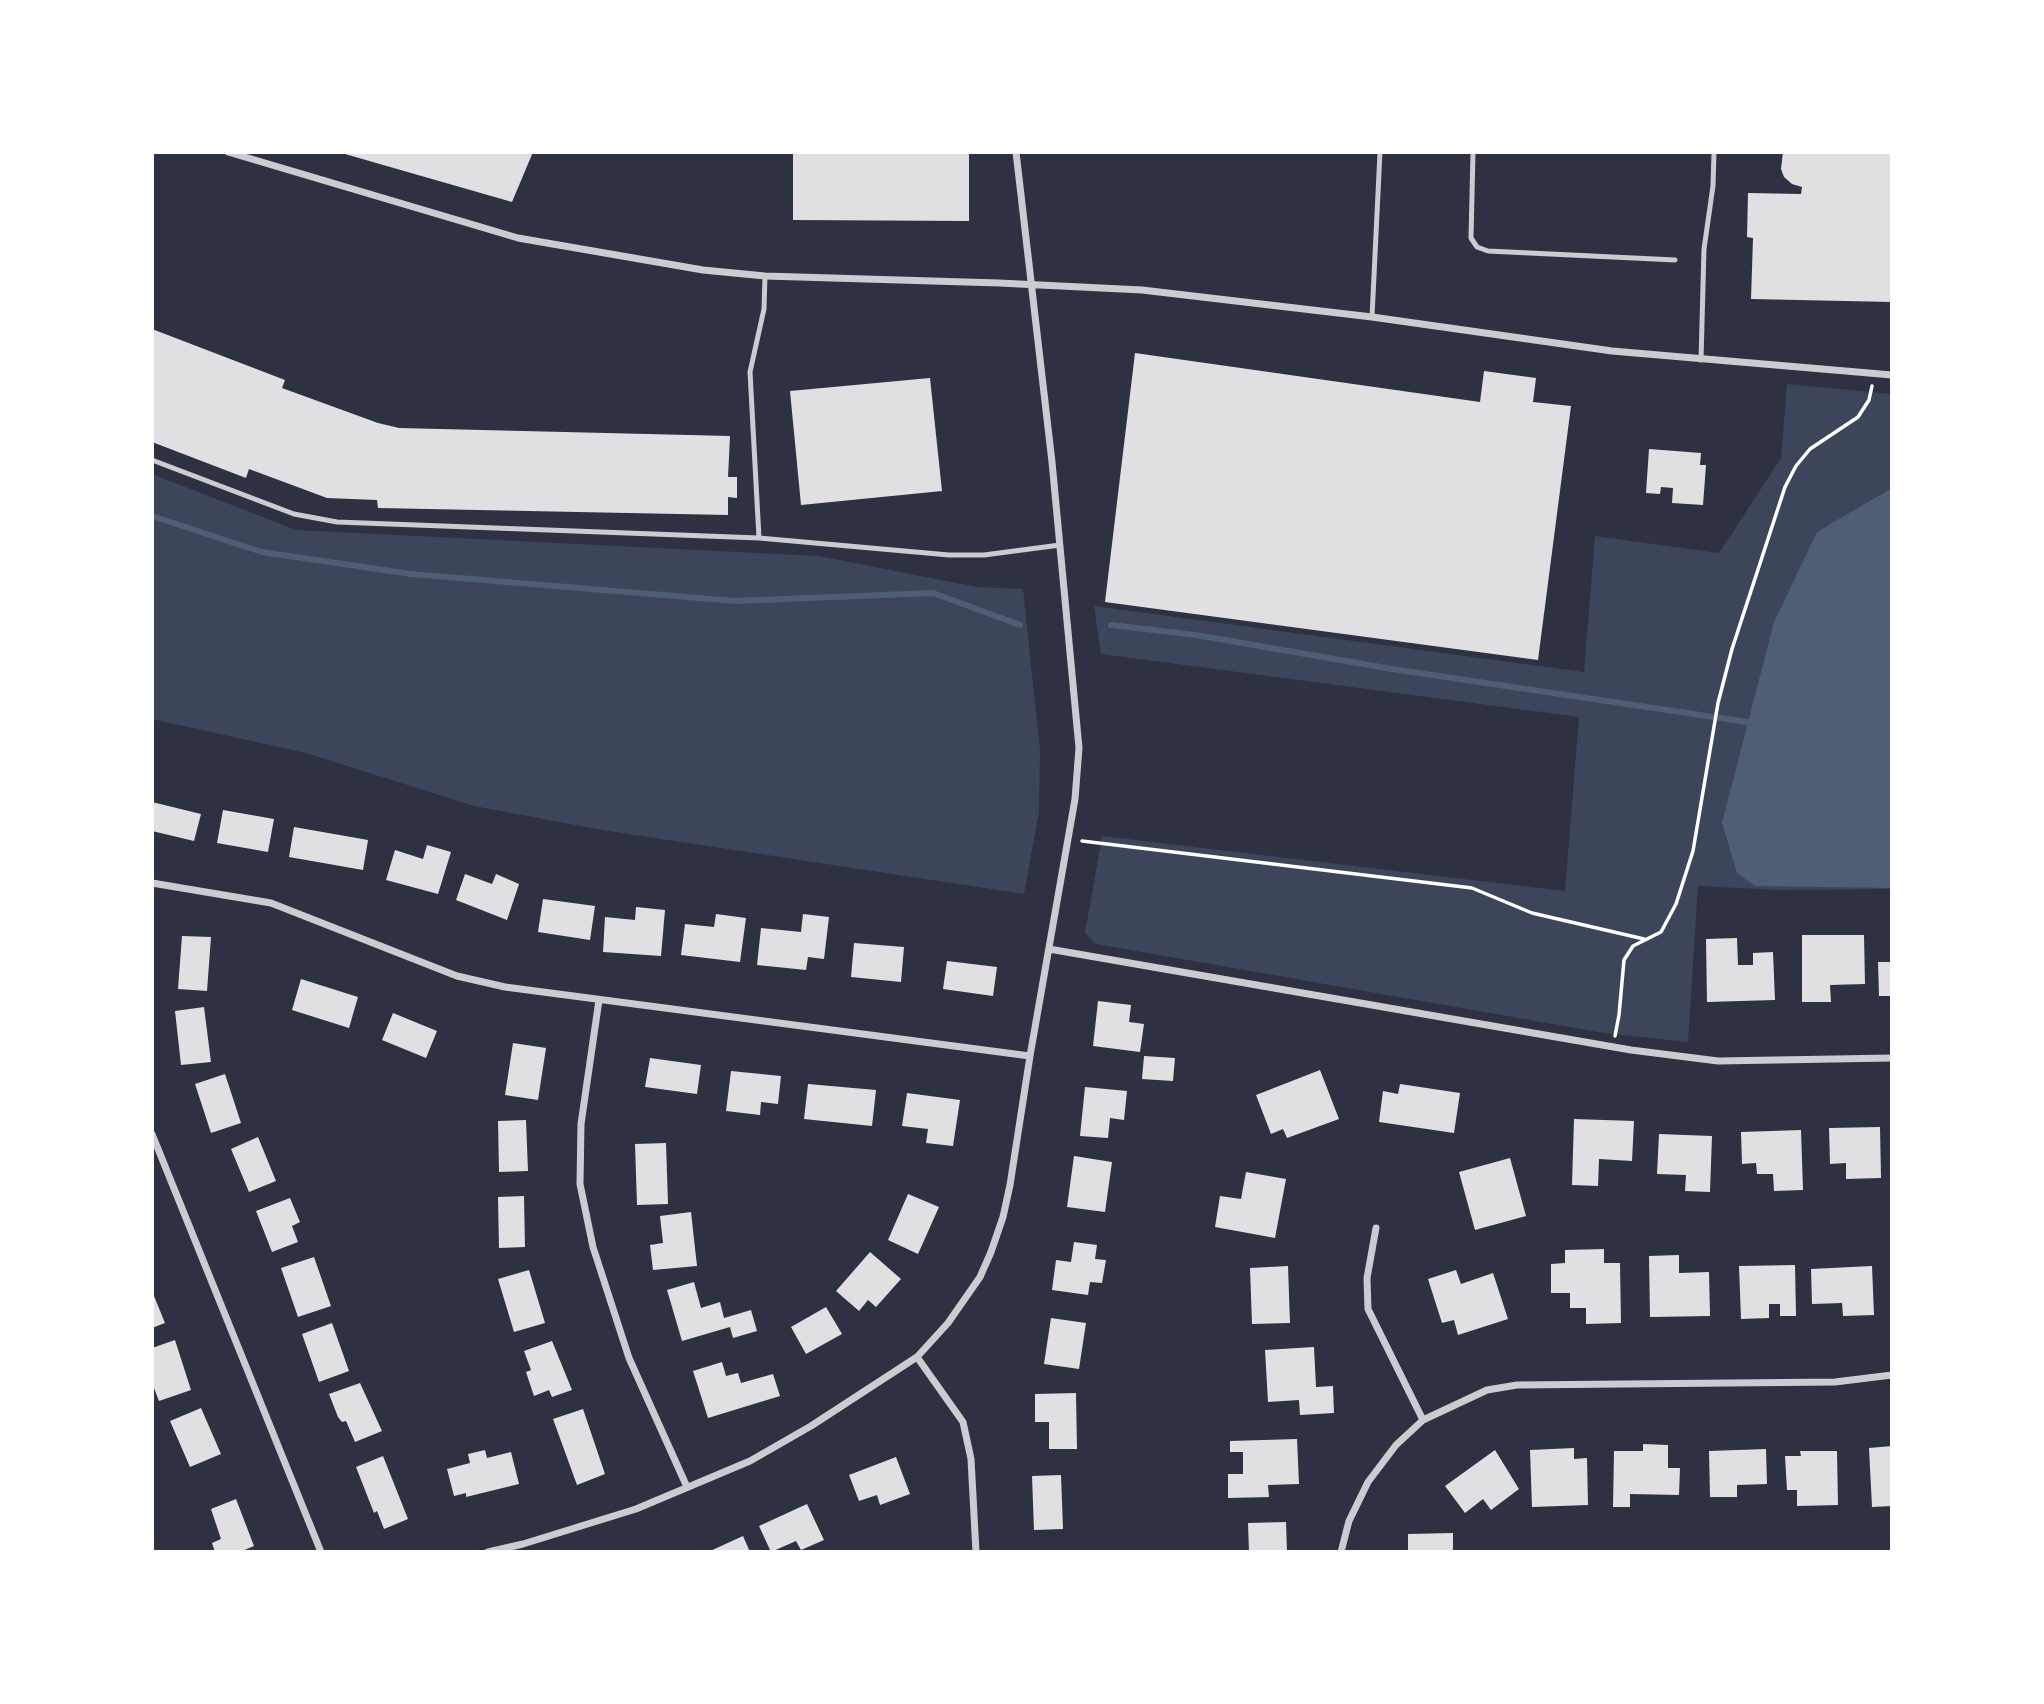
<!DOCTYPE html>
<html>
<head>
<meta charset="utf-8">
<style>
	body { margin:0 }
	#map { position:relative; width:2044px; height:1704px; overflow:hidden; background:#2d3142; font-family:"Space Grotesk",sans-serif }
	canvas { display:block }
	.frame { position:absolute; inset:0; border:154px solid #fff; pointer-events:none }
</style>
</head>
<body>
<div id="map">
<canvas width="2044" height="1704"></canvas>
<div class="frame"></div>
</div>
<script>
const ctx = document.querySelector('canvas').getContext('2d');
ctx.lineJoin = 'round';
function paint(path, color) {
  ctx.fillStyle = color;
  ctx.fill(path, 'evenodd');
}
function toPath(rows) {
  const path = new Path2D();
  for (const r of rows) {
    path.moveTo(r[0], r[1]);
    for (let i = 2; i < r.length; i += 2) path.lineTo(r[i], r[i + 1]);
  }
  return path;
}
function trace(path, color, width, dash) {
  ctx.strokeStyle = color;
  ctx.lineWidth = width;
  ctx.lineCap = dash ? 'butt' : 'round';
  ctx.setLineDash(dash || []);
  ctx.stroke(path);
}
paint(toPath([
	[1787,384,1892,394,1892,889,1779,890,1698,886,1688,1042,1604,1033,1096,944,1085,933,1102,836,1565,891,1579,717,1101,654,1094,606,1584,672,1595,536,1719,553,1781,458],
	[152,474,296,530,819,556,977,587,1023,589,1040,749,1039,812,1024,894,602,830,474,806,306,753,152,719]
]), '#3c4559');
paint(toPath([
	[1892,488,1892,888,1755,886,1737,873,1722,823,1774,622,1817,532]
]), '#4f5d75');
trace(toPath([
	[152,516,262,552,411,574,735,601,933,593,1020,625],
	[1111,625,1196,635,1392,669,1754,723]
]), '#4f5d75', 6);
paint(toPath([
	[338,152,533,152,512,202],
	[793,152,969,152,969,221,793,220],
	[1783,152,1892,152,1892,302,1751,299,1753,238,1747,237,1748,193,1801,194,1802,187,1792,184,1784,177,1781,169],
	[152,329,285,380,282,388,378,423,399,428,730,436,728,477,737,477,737,498,728,497,728,515,378,508,377,500,327,498,249,469,246,478,152,442],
	[1135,353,1480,402,1484,371,1536,378,1533,402,1571,406,1538,660,1105,602],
	[930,378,942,491,801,505,790,391],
	[1649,449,1701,453,1700,465,1706,465,1703,505,1672,503,1673,488,1661,487,1660,494,1646,493],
	[152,802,201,814,194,841,152,831],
	[223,810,274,819,268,852,217,843],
	[294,827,368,840,363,870,289,857],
	[427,845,451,852,438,894,386,880,395,850,423,859],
	[465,874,492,884,496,874,519,884,507,920,456,900],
	[543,899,595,906,590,940,538,932],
	[636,907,665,910,661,956,603,952,605,917,635,920],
	[716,914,746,918,740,962,681,955,685,924,714,927],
	[803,914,829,917,824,959,808,957,806,970,757,965,761,928,801,932],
	[1802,935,1864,935,1865,984,1830,985,1831,1002,1802,1002],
	[182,936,211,937,207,991,178,989],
	[1737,938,1738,965,1753,965,1753,953,1773,952,1775,1000,1707,1002,1706,939],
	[854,943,904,947,901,982,851,977],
	[947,961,997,967,993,996,943,989],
	[1878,962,1892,962,1892,996,1879,996],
	[301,979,358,997,349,1028,292,1010],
	[1098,1001,1131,1005,1129,1022,1144,1024,1140,1052,1093,1046],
	[204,1007,211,1062,181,1065,175,1011],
	[393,1013,437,1031,426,1058,382,1040],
	[513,1043,546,1048,538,1100,505,1095],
	[1144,1056,1175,1058,1173,1081,1142,1079],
	[650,1058,701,1065,697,1094,645,1087],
	[1320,1070,1339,1119,1287,1138,1283,1129,1271,1134,1256,1095],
	[731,1071,781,1076,778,1104,761,1102,760,1115,726,1111],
	[225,1074,241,1123,211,1133,195,1084],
	[808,1084,876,1090,872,1126,804,1119],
	[1400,1084,1460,1093,1454,1133,1379,1122,1383,1091,1398,1094],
	[1085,1087,1127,1091,1124,1120,1110,1118,1108,1138,1080,1136],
	[907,1093,960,1100,953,1146,926,1143,928,1129,902,1126],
	[1574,1119,1634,1121,1632,1161,1599,1159,1598,1186,1572,1185],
	[526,1120,528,1171,499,1172,498,1121],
	[1880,1127,1881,1178,1846,1179,1846,1163,1830,1164,1829,1128],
	[1801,1130,1803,1190,1774,1191,1773,1174,1757,1174,1756,1163,1742,1164,1741,1132],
	[1659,1134,1712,1136,1710,1192,1685,1191,1686,1175,1657,1174],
	[258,1137,276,1181,249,1192,231,1149],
	[666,1143,668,1204,637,1205,635,1144],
	[1074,1156,1112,1162,1105,1212,1067,1207],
	[1510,1158,1526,1216,1475,1230,1459,1172],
	[1246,1172,1286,1179,1275,1238,1215,1227,1220,1196,1241,1199],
	[908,1194,939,1207,918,1254,888,1240],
	[524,1196,525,1247,499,1248,498,1197],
	[290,1198,300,1222,292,1226,298,1242,272,1252,256,1211],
	[691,1212,697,1266,653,1270,650,1245,663,1243,660,1216],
	[1074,1242,1097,1245,1095,1259,1106,1260,1102,1283,1090,1282,1088,1295,1052,1290,1056,1260,1071,1262],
	[1604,1249,1604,1263,1620,1263,1621,1323,1586,1324,1586,1308,1570,1308,1570,1293,1551,1293,1551,1264,1565,1263,1565,1250],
	[870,1252,901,1279,876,1307,868,1300,859,1311,836,1291],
	[1679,1255,1679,1273,1709,1272,1710,1316,1650,1317,1649,1256],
	[314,1257,331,1306,298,1317,281,1268],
	[1795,1265,1796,1316,1780,1316,1780,1304,1769,1304,1769,1318,1741,1319,1739,1266],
	[1288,1266,1290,1323,1252,1324,1250,1268],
	[1872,1266,1874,1315,1843,1316,1842,1303,1812,1304,1811,1269],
	[529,1270,545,1323,514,1332,498,1279],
	[1456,1270,1461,1284,1493,1273,1508,1319,1458,1335,1454,1320,1442,1323,1428,1279],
	[694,1282,701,1308,720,1302,724,1318,751,1310,757,1331,733,1338,730,1327,682,1341,667,1290],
	[152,1291,165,1323,152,1328],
	[826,1307,842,1334,806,1354,791,1327],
	[1051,1318,1086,1323,1079,1369,1044,1364],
	[332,1323,349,1371,319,1382,302,1334],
	[175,1340,191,1390,159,1401,152,1383,152,1348],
	[552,1341,572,1390,552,1397,549,1390,534,1396,526,1372,531,1370,524,1351],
	[1314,1347,1316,1387,1333,1386,1334,1413,1300,1415,1299,1400,1268,1402,1265,1350],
	[722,1362,726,1376,738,1373,741,1383,773,1374,780,1396,708,1418,693,1371],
	[360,1383,382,1431,355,1442,346,1421,342,1422,338,1417,329,1394],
	[1076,1393,1077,1449,1049,1449,1049,1422,1035,1422,1035,1394],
	[201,1408,221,1454,190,1467,170,1421],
	[583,1409,605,1474,577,1485,553,1419],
	[1297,1439,1299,1484,1268,1485,1269,1497,1228,1498,1228,1474,1243,1474,1243,1452,1230,1452,1230,1441],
	[1643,1444,1668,1445,1668,1468,1680,1468,1679,1495,1630,1494,1630,1507,1613,1507,1614,1451,1643,1451],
	[1892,1446,1892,1506,1872,1507,1869,1448],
	[1574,1448,1574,1459,1587,1458,1588,1505,1532,1507,1530,1450],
	[1766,1449,1767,1484,1737,1485,1737,1497,1710,1497,1709,1451],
	[485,1450,487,1458,511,1452,519,1484,466,1497,466,1493,454,1496,447,1469,470,1463,468,1454],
	[1495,1450,1519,1489,1491,1510,1483,1499,1465,1513,1445,1486],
	[1800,1451,1837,1451,1838,1505,1797,1506,1797,1490,1787,1490,1785,1456,1801,1456],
	[383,1456,408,1519,384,1529,377,1511,374,1513,356,1467],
	[896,1457,910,1494,880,1505,877,1495,859,1501,849,1475],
	[1061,1475,1063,1529,1034,1530,1032,1476],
	[236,1499,254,1546,240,1552,215,1552,212,1543,221,1539,211,1509],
	[807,1504,824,1540,801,1550,796,1541,771,1552,759,1526],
	[1286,1522,1287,1552,1249,1552,1248,1523],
	[1453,1533,1453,1552,1408,1552,1408,1534],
	[743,1536,750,1552,708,1552]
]), '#e0e0e3');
trace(toPath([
	[1082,841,1472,888,1532,913,1644,939],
	[1615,1036,1619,1015,1624,960,1633,946,1661,932,1676,904,1693,851,1718,703,1732,649,1785,487,1796,466,1810,449,1858,417,1869,400,1872,386]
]), '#fff', 3.5);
trace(toPath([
	[1473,152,1471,238,1477,247,1488,251,1675,260],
	[1372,317,1380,152],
	[1701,360,1704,249,1713,186,1714,152],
	[152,460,294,514,337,522,759,538,949,555,984,555,1060,545],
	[759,538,750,372,764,309,765,276]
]), '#caccd0', 5);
trace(toPath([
	[228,152,518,238,703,270,765,276,999,283,1142,290,1372,317,1612,351,1892,375],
	[152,883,271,903,457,976,505,987,1030,1056],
	[1049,949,1631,1050,1718,1061,1892,1058],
	[599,1000,581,1124,580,1184,593,1247,629,1358,687,1487],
	[152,1134,321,1552],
	[1376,1228,1367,1278,1368,1309,1423,1420],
	[917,1357,963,1422,971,1459,976,1552],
	[488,1552,523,1544,636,1509,750,1461,811,1426,917,1357,948,1323,980,1277,991,1252,1003,1217,1010,1185,1030,1056,1075,799,1079,748,1052,462,1016,152],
	[1341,1552,1349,1521,1368,1482,1396,1445,1423,1420,1487,1390,1517,1385,1835,1382,1892,1375]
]), '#caccd0', 7);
</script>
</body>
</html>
